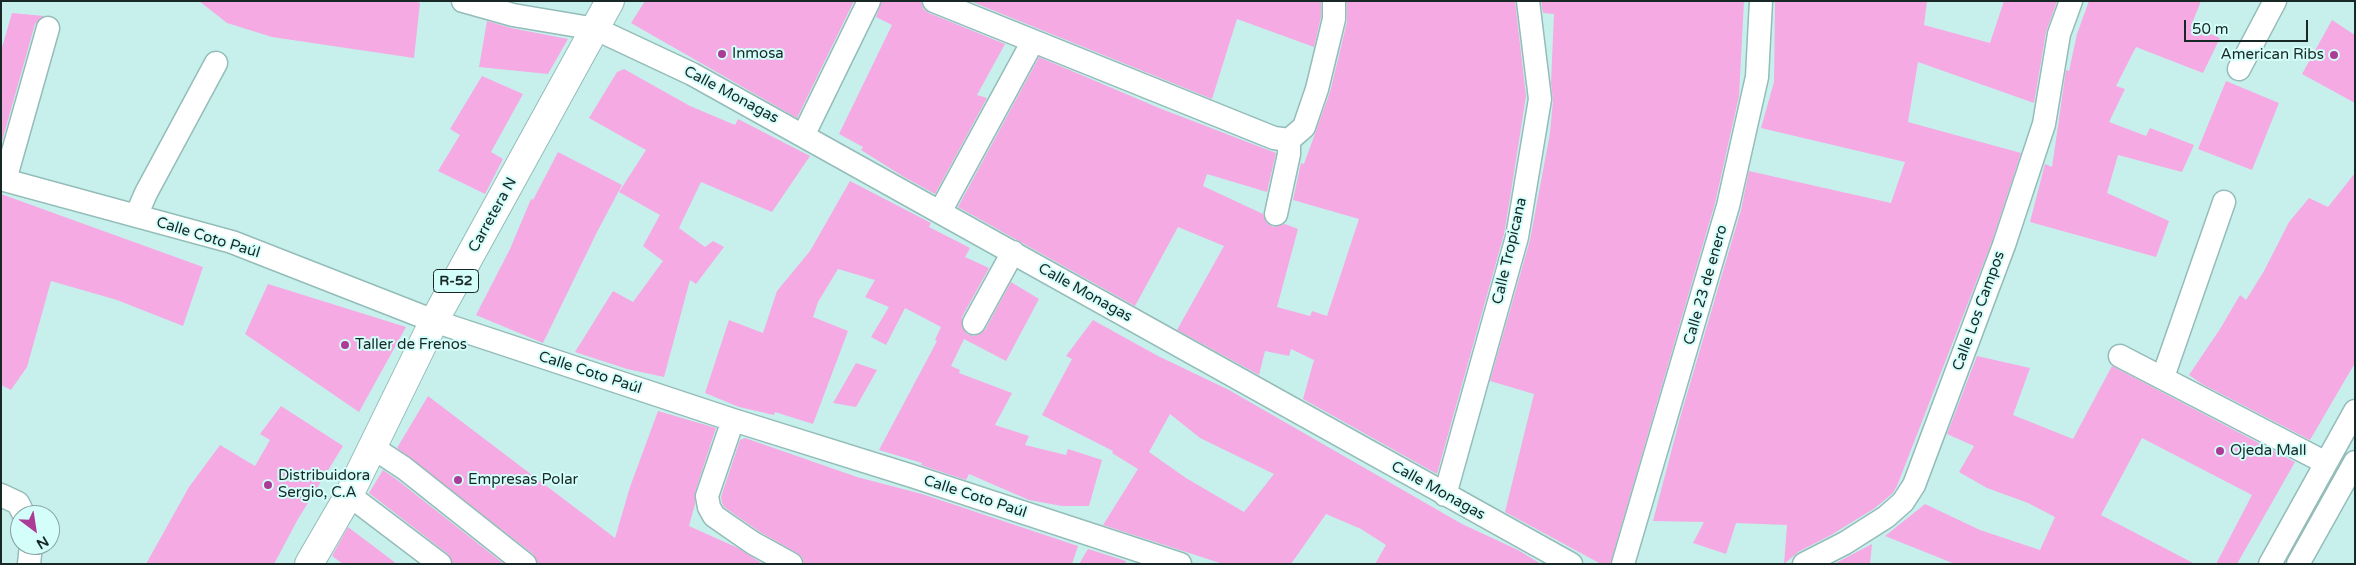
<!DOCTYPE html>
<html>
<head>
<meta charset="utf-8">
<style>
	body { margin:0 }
	#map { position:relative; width:2356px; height:565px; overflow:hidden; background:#c7f0ed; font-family:"Varela Round",sans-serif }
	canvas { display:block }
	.frame { position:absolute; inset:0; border:2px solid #182827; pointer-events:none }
	.north { position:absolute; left:10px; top:505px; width:50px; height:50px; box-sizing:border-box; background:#d4fefa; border:1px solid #89a8a6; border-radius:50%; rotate:149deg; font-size:14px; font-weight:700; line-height:20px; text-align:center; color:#182827 }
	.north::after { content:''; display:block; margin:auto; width:18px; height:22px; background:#ab3b97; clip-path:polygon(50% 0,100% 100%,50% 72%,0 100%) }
	.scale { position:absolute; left:2184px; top:20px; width:124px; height:22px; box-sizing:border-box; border:2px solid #182827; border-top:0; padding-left:6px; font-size:15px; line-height:18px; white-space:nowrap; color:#182827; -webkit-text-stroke:4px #d4fefa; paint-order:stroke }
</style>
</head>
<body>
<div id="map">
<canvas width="2356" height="565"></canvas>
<div class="frame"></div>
<div class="north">N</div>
<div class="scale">50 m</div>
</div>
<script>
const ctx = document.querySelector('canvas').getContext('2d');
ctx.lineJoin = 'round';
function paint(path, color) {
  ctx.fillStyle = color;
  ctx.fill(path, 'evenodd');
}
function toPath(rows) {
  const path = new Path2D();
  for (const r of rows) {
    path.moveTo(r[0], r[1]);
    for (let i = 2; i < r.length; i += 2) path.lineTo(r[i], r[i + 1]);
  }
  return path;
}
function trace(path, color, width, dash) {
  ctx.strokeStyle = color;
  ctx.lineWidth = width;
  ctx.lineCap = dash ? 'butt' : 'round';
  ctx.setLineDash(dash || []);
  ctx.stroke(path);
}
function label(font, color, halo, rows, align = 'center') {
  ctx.font = font + ' "Varela Round",sans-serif';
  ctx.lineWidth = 4;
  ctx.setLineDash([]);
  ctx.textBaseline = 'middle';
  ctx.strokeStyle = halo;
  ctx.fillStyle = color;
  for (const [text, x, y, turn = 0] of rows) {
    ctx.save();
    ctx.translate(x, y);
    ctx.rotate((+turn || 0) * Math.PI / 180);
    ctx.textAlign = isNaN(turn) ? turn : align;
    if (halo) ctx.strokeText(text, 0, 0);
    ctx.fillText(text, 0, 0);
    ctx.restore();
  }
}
paint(toPath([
	[199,1,413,1,420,3,414,58,272,37,227,23],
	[645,1,854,1,797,118,631,23],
	[882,1,921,1,923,9,929,13,1005,44,977,95,987,98,935,194,904,177,861,150,863,147,839,134,892,25,876,17],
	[970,1,1321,1,1321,17,1314,47,1237,19,1212,99],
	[1347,1,1515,1,1526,96,1510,198,1504,234,1437,474,1303,399,1314,360,1291,349,1289,356,1265,351,1259,375,1177,330,1224,246,1178,227,1135,306,958,207,1039,57,1159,108,1276,153,1267,192,1207,174,1203,186,1263,214,1267,223,1273,227,1285,224,1298,229,1277,307,1310,316,1312,311,1327,316,1359,219,1293,200,1301,163,1304,164,1330,92,1347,22],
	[1541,1,1744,1,1739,96,1715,203,1610,564,1601,564,1505,512,1534,394,1490,381,1530,240,1550,133,1553,101,1551,83,1554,14,1543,13],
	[1775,1,1927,1,1924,25,1990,43,2004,1,2057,1,2046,32,2034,103,1918,62,1908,122,2021,153,1992,241,1897,486,1893,493,1875,508,1831,535,1798,552,1784,564,1787,525,1736,523,1726,554,1693,543,1704,522,1653,521,1680,418,1741,210,1749,171,1891,203,1905,162,1761,128,1774,82],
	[2089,1,2201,1,2191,26,2220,38,2203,73,2136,47,2116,86,2125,89,2109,122,2146,136,2150,128,2194,145,2182,172,2118,155,2107,193,2169,221,2156,257,2030,222,2045,164,2052,167,2066,70,2069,71,2077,34],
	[12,13,44,16,35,24,1,145,1,51],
	[2332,20,2355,35,2355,103,2302,74],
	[487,21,511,28,568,39,548,74,479,67],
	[624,69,690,106,735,125,738,119,810,156,772,212,701,182,679,228,705,247,713,241,724,247,696,284,690,280,664,377,627,369,575,352,613,291,633,302,663,261,643,246,660,215,619,192,646,150,589,118,617,72],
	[482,76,523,94,491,152,503,159,485,194,438,171,460,135,450,129],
	[2226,81,2279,103,2252,170,2198,149],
	[558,152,622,185,597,232,543,343,476,315,510,249,531,199,533,200],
	[2355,173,2355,363,2310,440,2202,384,2189,375,2220,329,2240,295,2246,300,2264,271,2289,222,2309,198,2328,207],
	[850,181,931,223,929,227,970,248,965,257,989,268,962,317,963,329,967,334,975,336,985,330,1011,282,1039,299,1006,361,964,339,951,366,960,370,959,373,1012,393,995,425,1029,436,1025,445,1066,455,1068,449,1102,460,1089,506,1062,506,1029,500,969,474,966,480,921,465,922,463,879,450,937,341,935,340,941,327,905,308,886,345,871,337,889,307,865,297,875,280,838,269,818,302,813,317,848,331,813,424,775,412,774,415,739,407,705,393,729,320,763,333,777,291,810,251],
	[1,194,203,267,183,326,117,300,51,281,27,367,11,390,1,385],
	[268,284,406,327,359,412,245,334],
	[1093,320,1158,356,1229,390,1462,524,1518,550,1541,564,1375,564,1386,545,1361,529,1326,514,1291,564,1223,564,1103,525,1138,469,1112,453,1113,451,1042,415,1072,359,1066,356],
	[1170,414,1200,438,1274,474,1244,512,1186,478,1149,452],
	[1977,356,2030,368,2013,415,2073,439,2112,366,2295,462,2237,564,2216,564,2252,495,2142,438,2101,515,2195,564,1955,564,1885,536,1925,504,1980,530,2040,550,2055,517,2028,503,1987,488,1959,472,1974,446,1947,434],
	[856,363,877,370,856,407,833,403],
	[428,396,615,538,630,487,658,411,716,428,695,492,695,504,689,526,738,548,763,564,538,564,533,554,397,448],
	[281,406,343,446,298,519,274,564,146,564,189,487,220,445,255,466,270,440,260,434],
	[745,438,857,477,922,494,1078,546,1072,564,804,564,802,557,797,553,760,532,724,507,722,503,721,497,740,440],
	[383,470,396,479,504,564,453,564,448,554,369,493],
	[348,527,397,564,343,564,332,556],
	[1872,544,1870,564,1834,564],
	[1088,549,1126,561,1125,564,1079,564]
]), '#f5aae3');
const minor = toPath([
	[463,1,513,15,596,29,692,74,1571,564],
	[934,1,1274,138,1289,140,1304,127,1317,89,1334,19,1334,1],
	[2239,69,2275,1],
	[804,134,869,1],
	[1,179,232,242,434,321,733,420,912,476,1180,564],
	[5,180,48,28],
	[940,212,1033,41],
	[1276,214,1289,154,1289,140],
	[136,216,146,193,216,63],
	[974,323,1013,252],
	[2120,356,2326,463],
	[2163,377,2224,202],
	[733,420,707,496,709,507,714,516,753,543,791,564],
	[372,447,404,468,525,564],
	[1,495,18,503,24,515],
	[349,495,440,564],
	[1445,495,1517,237,1540,99,1528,1],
	[29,564,31,545],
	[1623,564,1728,206,1757,77,1761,1],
	[1804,564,1845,543,1886,517,1903,502,1914,485,2004,245,2044,124,2059,34,2071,1],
	[2270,564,2355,411],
	[2298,564,2355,462]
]);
const major = toPath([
	[309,564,349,495,434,321,610,1]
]);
trace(minor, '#94bcb8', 25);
trace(major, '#94bcb8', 30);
trace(minor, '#fff', 22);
trace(major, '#fff', 28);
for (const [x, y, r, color] of [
	[722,54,5,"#ab3b97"],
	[2334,55,5,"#ab3b97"],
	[345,345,5,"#ab3b97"],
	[2220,451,5,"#ab3b97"],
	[458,480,5,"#ab3b97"],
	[268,485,5,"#ab3b97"]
]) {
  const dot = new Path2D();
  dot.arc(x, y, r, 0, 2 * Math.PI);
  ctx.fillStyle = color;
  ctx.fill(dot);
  trace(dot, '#d4fefa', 2);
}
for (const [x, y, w] of [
	[456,281,45]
]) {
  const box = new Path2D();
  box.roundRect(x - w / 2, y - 11.5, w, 23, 4);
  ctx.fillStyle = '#d4fefa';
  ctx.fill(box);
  trace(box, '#182827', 1);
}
label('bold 14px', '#182827', null, [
	["R-52",456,281]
]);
label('15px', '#182827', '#d4fefa', [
	["Inmosa",732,54],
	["American Ribs",2324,55,"right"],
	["Taller de Frenos",355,345],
	["Ojeda Mall",2230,451],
	["Distribuidora",278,476],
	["Sergio, C.A",278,493],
	["Empresas Polar",468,480]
], 'left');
label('15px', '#182827', '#d4fefa', [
	["Calle Monagas",731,95,28],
	["Carretera N",493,215,-61],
	["Calle Coto Paúl",208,238,17],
	["Calle Tropicana",1510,251,-77],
	["Calle 23 de enero",1706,285,-74],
	["Calle Monagas",1085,293,29],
	["Calle Los Campos",1979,311,-70],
	["Calle Coto Paúl",590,373,18],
	["Calle Monagas",1438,491,29],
	["Calle Coto Paúl",975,497,18]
]);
</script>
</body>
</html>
